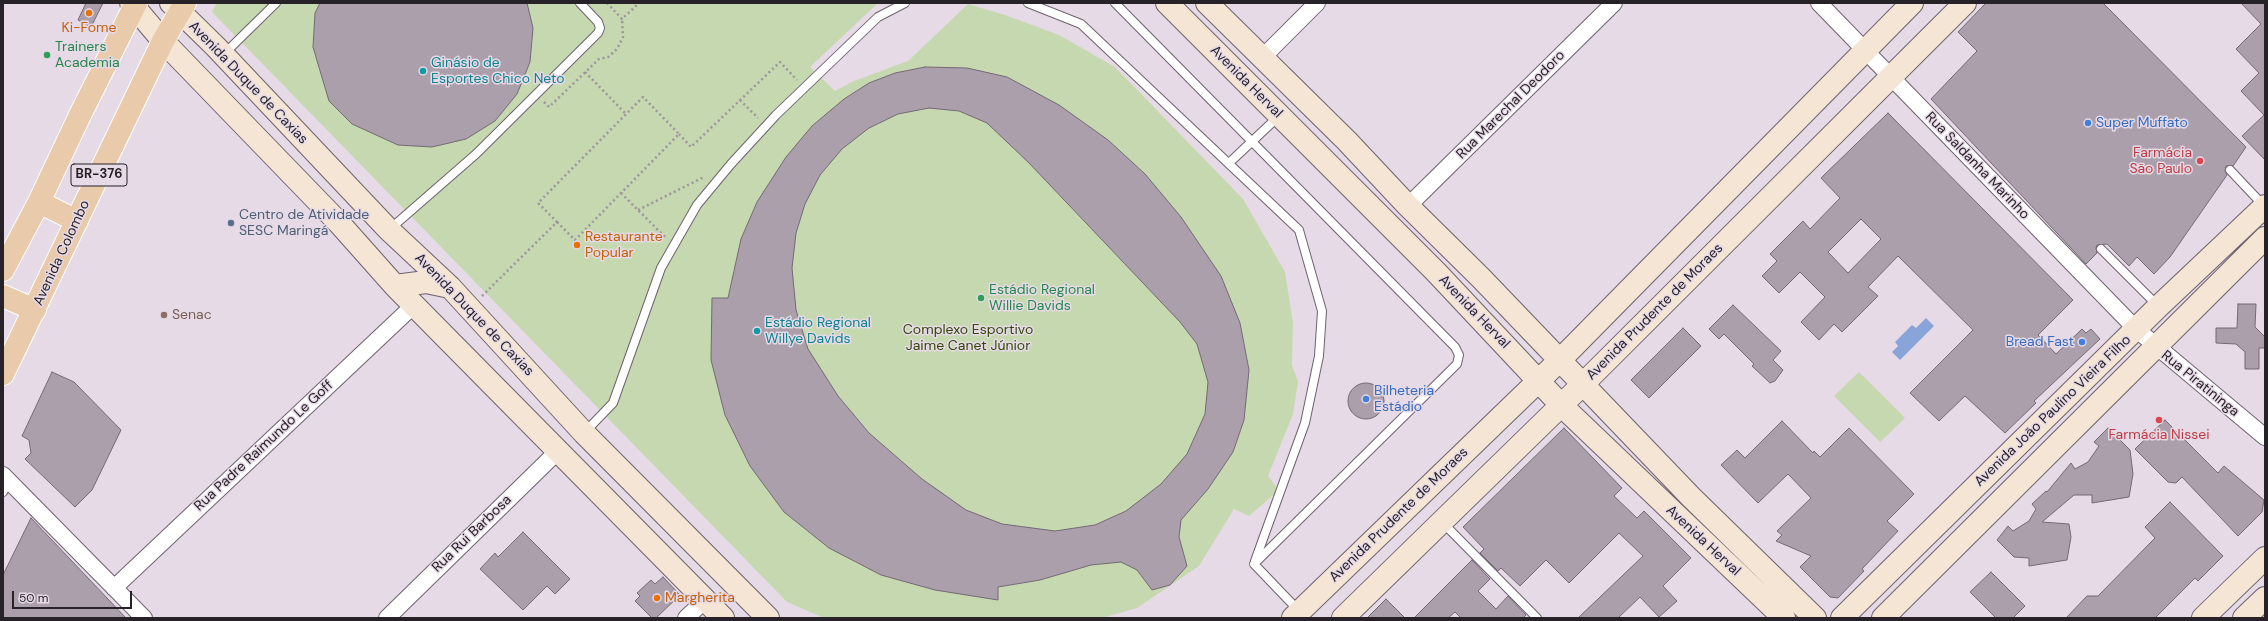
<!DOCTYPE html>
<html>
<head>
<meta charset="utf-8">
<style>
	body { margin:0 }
	#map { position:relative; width:2268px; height:621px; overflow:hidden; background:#e6dae7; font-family:"DM Sans",sans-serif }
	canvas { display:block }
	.frame { position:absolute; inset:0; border:4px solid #272227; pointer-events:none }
	.scale { position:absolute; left:12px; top:591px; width:120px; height:18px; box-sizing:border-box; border:2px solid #272227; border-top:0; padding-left:5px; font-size:12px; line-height:14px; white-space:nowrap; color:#272227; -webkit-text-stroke:3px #e6dae7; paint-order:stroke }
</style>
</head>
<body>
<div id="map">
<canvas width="2268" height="621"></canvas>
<div class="frame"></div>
<div class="scale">50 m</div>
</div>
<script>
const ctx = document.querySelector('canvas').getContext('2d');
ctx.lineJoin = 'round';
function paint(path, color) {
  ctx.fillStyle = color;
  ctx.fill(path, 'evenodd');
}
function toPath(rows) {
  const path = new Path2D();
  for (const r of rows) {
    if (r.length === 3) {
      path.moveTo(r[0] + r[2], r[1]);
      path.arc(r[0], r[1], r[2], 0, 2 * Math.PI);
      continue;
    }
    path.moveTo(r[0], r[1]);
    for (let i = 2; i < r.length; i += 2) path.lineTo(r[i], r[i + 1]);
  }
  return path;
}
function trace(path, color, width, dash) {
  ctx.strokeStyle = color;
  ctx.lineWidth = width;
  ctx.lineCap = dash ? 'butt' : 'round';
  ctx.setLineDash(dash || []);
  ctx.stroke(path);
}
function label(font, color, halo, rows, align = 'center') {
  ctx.font = font + ' "DM Sans",sans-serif';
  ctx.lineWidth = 3;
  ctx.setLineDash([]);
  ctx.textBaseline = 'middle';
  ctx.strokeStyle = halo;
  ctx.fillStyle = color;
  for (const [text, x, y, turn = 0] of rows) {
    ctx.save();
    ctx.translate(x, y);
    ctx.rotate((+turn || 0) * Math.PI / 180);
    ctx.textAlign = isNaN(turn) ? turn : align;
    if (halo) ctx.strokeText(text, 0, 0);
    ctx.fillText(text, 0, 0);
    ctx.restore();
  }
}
paint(toPath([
	[217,3,878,3,810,67,835,91,854,81,908,61,968,4,1005,15,1059,35,1115,67,1243,199,1285,272,1293,323,1292,365,1298,382,1293,414,1268,476,1279,490,1249,516,1234,509,1199,566,1137,608,1102,618,824,618,787,602,212,12],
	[1859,372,1905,418,1880,442,1834,396]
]), '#c6d8b0');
paint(toPath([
	[1926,318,1934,326,1900,360,1892,352,1898,346,1895,342,1912,325,1916,328]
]), '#89a4d8');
const building = toPath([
	[86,3,103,3,91,27,78,20,86,3],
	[320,3,527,3,533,28,530,62,517,94,495,121,466,139,432,147,398,145,352,124,329,101,313,47,315,13,320,3],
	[1986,3,2103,3,2246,147,2233,166,2226,166,2225,171,2227,175,2170,257,2154,274,2137,257,2129,266,2107,244,2097,245,2096,248,2097,253,2086,264,1931,99,1977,51,1958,32,1986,3],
	[2241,3,2265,3,2265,160,2242,136,2264,115,2241,91,2259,73,2236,49,2261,24,2241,3],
	[925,67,967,68,1007,77,1059,105,1108,140,1145,174,1181,217,1221,276,1240,323,1249,370,1244,420,1233,452,1208,489,1181,520,1179,537,1187,566,1170,585,1152,590,1137,570,1121,562,1091,565,1040,580,998,587,998,600,935,590,881,575,829,548,784,512,750,466,725,415,711,360,712,298,728,298,741,239,757,202,786,157,812,126,844,99,869,83,895,73,925,67],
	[929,108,959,111,987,123,1029,163,1180,322,1197,344,1208,382,1205,414,1187,454,1161,484,1126,511,1095,525,1055,531,1002,524,966,510,922,479,869,433,838,396,808,349,796,310,792,268,796,233,805,204,820,175,842,149,869,128,898,114,929,108],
	[1888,113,2073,300,2038,335,2056,354,2082,329,2086,333,2091,329,2100,339,2034,401,2036,403,2005,433,1965,396,1939,421,1910,393,1973,330,1898,256,1868,287,1878,296,1842,332,1834,324,1819,340,1801,322,1825,297,1800,272,1779,293,1762,276,1777,261,1770,254,1803,221,1810,229,1840,198,1821,178,1888,113],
	[1861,219,1881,239,1848,273,1828,252,1861,219],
	[2238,304,2256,304,2255,327,2265,337,2265,348,2259,348,2259,369,2245,369,2245,352,2236,344,2216,343,2216,328,2237,328,2238,304],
	[1733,305,1781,351,1773,360,1783,370,1775,381,1770,383,1752,366,1754,364,1724,334,1719,339,1709,329,1733,305],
	[1683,328,1701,346,1649,398,1631,380,1683,328],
	[52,372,74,382,121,430,92,490,75,507,25,459,31,453,29,440,22,436,52,372],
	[1366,401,18],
	[2165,420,2218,473,2224,466,2264,500,2262,512,2238,536,2182,477,2176,483,2168,482,2135,449,2165,420],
	[1782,421,1813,453,1814,451,1820,457,1849,428,1914,494,1887,521,1898,531,1862,569,1864,571,1838,598,1830,597,1800,567,1811,556,1776,541,1782,535,1777,531,1811,498,1788,474,1758,503,1721,465,1737,450,1745,458,1782,421],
	[1564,428,1622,488,1614,496,1637,518,1644,511,1691,558,1663,586,1677,601,1659,617,1640,597,1618,618,1578,618,1643,556,1619,533,1569,583,1546,560,1520,586,1501,568,1498,571,1480,553,1484,549,1463,527,1564,428],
	[2108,428,2130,450,2133,474,2129,497,2092,503,2092,495,2074,495,2042,522,2069,524,2071,537,2067,560,2029,566,2029,558,2014,557,1997,540,2008,526,2013,531,2029,521,2036,509,2032,504,2046,491,2047,492,2071,463,2075,469,2088,462,2099,446,2094,442,2108,428],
	[2170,502,2223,556,2198,581,2195,578,2155,618,2066,618,2087,596,2098,596,2155,538,2145,527,2170,502],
	[31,518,126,618,3,618,3,575,31,518],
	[523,532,570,579,555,594,547,586,523,610,480,569,495,553,498,557,523,532],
	[1472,560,1490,579,1478,591,1496,609,1508,596,1526,615,1523,618,1461,618,1455,612,1448,618,1414,618,1472,560],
	[1991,572,2025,606,2013,618,1996,618,1970,592,1991,572],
	[663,577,680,595,656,618,652,618,635,601,640,596,637,593,651,580,655,584,663,577],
	[1386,599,1405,618,1367,618,1386,599]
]);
paint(building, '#ab9fac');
trace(building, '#746975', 1);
const service = toPath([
	[1028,3,1081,24,1299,230,1322,311,1319,356,1305,423,1255,561],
	[1115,3,1455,347,1459,355,1457,364,1254,564,1299,611],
	[224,54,276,3],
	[1229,163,1279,116],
	[2230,170,2264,206],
	[390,229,476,154,598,33,600,28,598,22,580,3],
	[2101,249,2158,306],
	[585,432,613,403,661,268,697,205,731,164,776,115,878,17,905,3],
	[3,492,9,481],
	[1442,522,1537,618]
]);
const minor = toPath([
	[1819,3,2136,329,2265,437],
	[1262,58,1317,3],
	[1408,206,1614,3],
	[3,475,144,618],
	[114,588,414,305],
	[387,618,558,451],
	[686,618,705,600]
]);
const secondary = toPath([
	[131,3,163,41,339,223,395,286,723,618],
	[171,3,216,47,389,230,450,287,584,433,768,618],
	[1167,3,1436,272,1561,405,1784,618],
	[1207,3,1347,141,1408,206,1481,278,1691,497,1815,618],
	[395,286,426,282,450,287],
	[1293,618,1559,361,1912,3],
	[1343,618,1582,385,1965,3],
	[1842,618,2158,307,2265,206],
	[1883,618,2265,238],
	[2203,618,2265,558],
	[2244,618,2265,598]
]);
const primary = toPath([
	[39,202,77,221],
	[3,270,39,202,80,115,136,3],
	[3,296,35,310],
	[3,374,163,41,185,3]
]);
trace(service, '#6d626e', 10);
trace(minor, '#6d626e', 18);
trace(secondary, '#6d626e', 24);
trace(primary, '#fff', 24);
trace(toPath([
	[607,3,622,19,639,3],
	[585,72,626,114],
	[740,100,758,118],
	[544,102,549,107,599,59,608,57,617,49,623,37,622,19],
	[679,134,691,147,780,62,797,80],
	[621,193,666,238],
	[638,210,704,177],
	[482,296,557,222,538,203,643,97,679,134,575,240,557,222]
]), '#9d949e', 2.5, [2, 3]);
trace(service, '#fff', 8);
trace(minor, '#fff', 16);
trace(secondary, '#f4e5d5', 22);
trace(primary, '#e9cbac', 22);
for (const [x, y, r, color] of [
	[89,13,4,"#e8710a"],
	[47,55,4,"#2e9e5b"],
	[423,71,4,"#0f9aa8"],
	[2088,123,4,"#3f7fe0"],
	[2200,161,4,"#e0444e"],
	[231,223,4,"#5c6f8a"],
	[577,245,4,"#e8710a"],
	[981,298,4,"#2e9e5b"],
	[164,315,4,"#8d6e63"],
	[757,331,4,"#0f9aa8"],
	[2082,342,4,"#3f7fe0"],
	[1366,399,4,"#3f7fe0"],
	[2159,420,4,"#e0444e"],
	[657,598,4,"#e8710a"]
]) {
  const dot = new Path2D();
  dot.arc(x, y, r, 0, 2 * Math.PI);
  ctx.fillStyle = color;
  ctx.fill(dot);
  trace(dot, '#e6dae7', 1.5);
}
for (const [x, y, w] of [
	[99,175,56]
]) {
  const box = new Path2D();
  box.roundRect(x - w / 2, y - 11, w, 22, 3);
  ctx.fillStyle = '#e6dae7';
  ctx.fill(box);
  trace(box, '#272227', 1);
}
label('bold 13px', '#272227', null, [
	["BR-376",99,175]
]);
label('14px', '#c56008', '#e6dae7', [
	["Ki-Fome",89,28,"center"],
	["Restaurante",585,237],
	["Popular",585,253],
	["Margherita",665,598]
], 'left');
label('14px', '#27864d', '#e6dae7', [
	["Trainers",55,47],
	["Academia",55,63],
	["Estádio Regional",989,290],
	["Willie Davids",989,306]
], 'left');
label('14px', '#0d838f', '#e6dae7', [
	["Ginásio de",431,63],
	["Esportes Chico Neto",431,79],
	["Estádio Regional",765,323],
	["Willye Davids",765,339]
], 'left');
label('14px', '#272227', '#e6dae7', [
	["Avenida Herval",1246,82,45],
	["Avenida Duque de Caxias",248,83,46],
	["Rua Marechal Deodoro",1511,105,-45],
	["Rua Saldanha Marinho",1977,166,46],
	["Avenida Colombo",62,253,-65],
	["Avenida Herval",1474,312,46],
	["Avenida Prudente de Moraes",1655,312,-45],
	["Avenida Duque de Caxias",474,315,46],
	["Rua Piratininga",2200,384,39],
	["Avenida João Paulino Vieira Filho",2053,411,-44],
	["Rua Padre Raimundo Le Goff",264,446,-43],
	["Avenida Prudente de Moraes",1399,515,-44],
	["Rua Rui Barbosa",472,534,-44],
	["Avenida Herval",1703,541,43]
]);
label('14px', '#366cbe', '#e6dae7', [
	["Super Muffato",2096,123],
	["Bread Fast",2074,342,"right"],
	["Bilheteria",1374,391],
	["Estádio",1374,407]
], 'left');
label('14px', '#be3a42', '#e6dae7', [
	["Farmácia",2192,153],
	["São Paulo",2192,169],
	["Farmácia Nissei",2159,435,"center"]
], 'right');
label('14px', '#4e5e75', '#e6dae7', [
	["Centro de Atividade",239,215],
	["SESC Maringá",239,231]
], 'left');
label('14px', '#785e54', '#e6dae7', [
	["Senac",172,315]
], 'left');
label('14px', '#324707', '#e6dae7', [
	["Complexo Esportivo",968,330],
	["Jaime Canet Júnior",968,346]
]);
</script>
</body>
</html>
